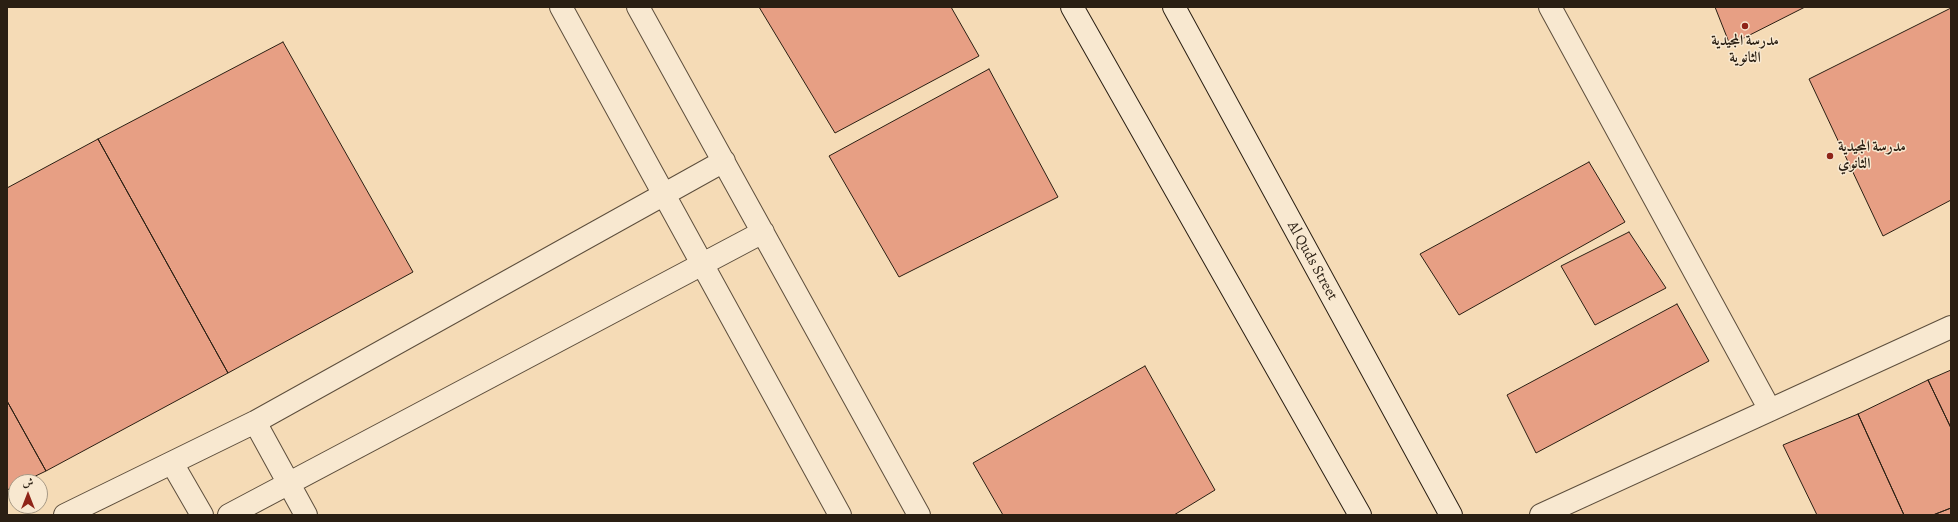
<!DOCTYPE html>
<html>
<head>
<meta charset="utf-8">
<style>
	body { margin:0 }
	#map { position:relative; width:1958px; height:522px; overflow:hidden; background:#f5dbb6; font-family:Alegreya,Amiri,serif }
	canvas { display:block }
	.frame { position:absolute; inset:0; border:8px solid #2a1f13; pointer-events:none }
	.north { position:absolute; left:8px; top:474px; width:40px; height:40px; box-sizing:border-box; background:#f8e8d0; border:1px solid #a69884; border-radius:50%; rotate:0deg; font-size:11px; font-weight:700; line-height:16px; text-align:center; color:#2a1f13 }
	.north::after { content:''; display:block; margin:auto; width:14px; height:18px; background:#8f2418; clip-path:polygon(50% 0,100% 100%,50% 72%,0 100%) }
</style>
</head>
<body>
<div id="map">
<canvas width="1958" height="522"></canvas>
<div class="frame"></div>
<div class="north">ش</div>
</div>
<script>
const ctx = document.querySelector('canvas').getContext('2d');
ctx.lineJoin = 'round';
function paint(path, color) {
  ctx.fillStyle = color;
  ctx.fill(path, 'evenodd');
}
function toPath(rows) {
  const path = new Path2D();
  for (const r of rows) {
    path.moveTo(r[0], r[1]);
    for (let i = 2; i < r.length; i += 2) path.lineTo(r[i], r[i + 1]);
  }
  return path;
}
function trace(path, color, width, dash) {
  ctx.strokeStyle = color;
  ctx.lineWidth = width;
  ctx.lineCap = dash ? 'butt' : 'round';
  ctx.setLineDash(dash || []);
  ctx.stroke(path);
}
function label(font, color, halo, rows, align = 'center') {
  ctx.font = font + ' Alegreya,Amiri,serif';
  ctx.lineWidth = 3;
  ctx.setLineDash([]);
  ctx.textBaseline = 'middle';
  ctx.strokeStyle = halo;
  ctx.fillStyle = color;
  for (const [text, x, y, turn = 0] of rows) {
    ctx.save();
    ctx.translate(x, y);
    ctx.rotate((+turn || 0) * Math.PI / 180);
    ctx.textAlign = isNaN(turn) ? turn : align;
    if (halo) ctx.strokeText(text, 0, 0);
    ctx.fillText(text, 0, 0);
    ctx.restore();
  }
}
const building = toPath([
	[759,7,951,7,979,56,835,133,759,7],
	[1715,7,1805,7,1730,45,1715,7],
	[1951,8,1951,200,1883,236,1809,79,1951,8],
	[283,42,413,272,228,373,98,139,283,42],
	[989,69,1058,197,899,277,829,156,989,69],
	[98,139,228,373,46,471,7,401,7,188,98,139],
	[1589,162,1625,222,1459,315,1420,254,1589,162],
	[1629,232,1666,288,1595,325,1561,266,1629,232],
	[1677,304,1709,361,1536,453,1507,395,1677,304],
	[1145,366,1215,490,1174,515,1003,515,973,463,1145,366],
	[1951,370,1951,428,1928,380,1951,370],
	[1928,380,1951,428,1951,508,1933,515,1904,515,1858,414,1928,380],
	[7,401,46,471,23,482,16,482,16,486,7,490,7,401],
	[1858,414,1904,515,1817,515,1783,445,1858,414],
	[1951,508,1951,515,1933,515,1951,508]
]);
paint(building, '#e79f84');
trace(building, '#2a1f13', 1);
const minor = toPath([
	[561,7,840,515],
	[638,7,919,515],
	[1550,7,1770,410],
	[255,422,306,515],
	[172,463,202,515],
	[65,515,255,422,724,161],
	[229,515,763,232],
	[1541,515,1951,327]
]);
const secondary = toPath([
	[1072,7,1360,515],
	[1174,7,1451,515]
]);
trace(minor, '#5d4e3c', 24);
trace(secondary, '#2a1f13', 24);
trace(minor, '#f8e8d0', 22);
trace(secondary, '#f8e8d0', 22);
for (const [x, y, r, color] of [
	[1745,26,4,"#8f2418"],
	[1830,156,4,"#8f2418"]
]) {
  const dot = new Path2D();
  dot.arc(x, y, r, 0, 2 * Math.PI);
  ctx.fillStyle = color;
  ctx.fill(dot);
  trace(dot, '#f8e8d0', 1.5);
}
label('bold 15px', '#2a1f13', '#f8e8d0', [
	["مدرسة المجيدية",1745,41],
	["الثانوية",1745,58],
	["مدرسة المجيدية",1838,147,"left"],
	["الثانوي",1838,164,"left"]
]);
label('15px', '#2a1f13', '#f8e8d0', [
	["Al Quds Street",1312,261,61]
]);
</script>
</body>
</html>
